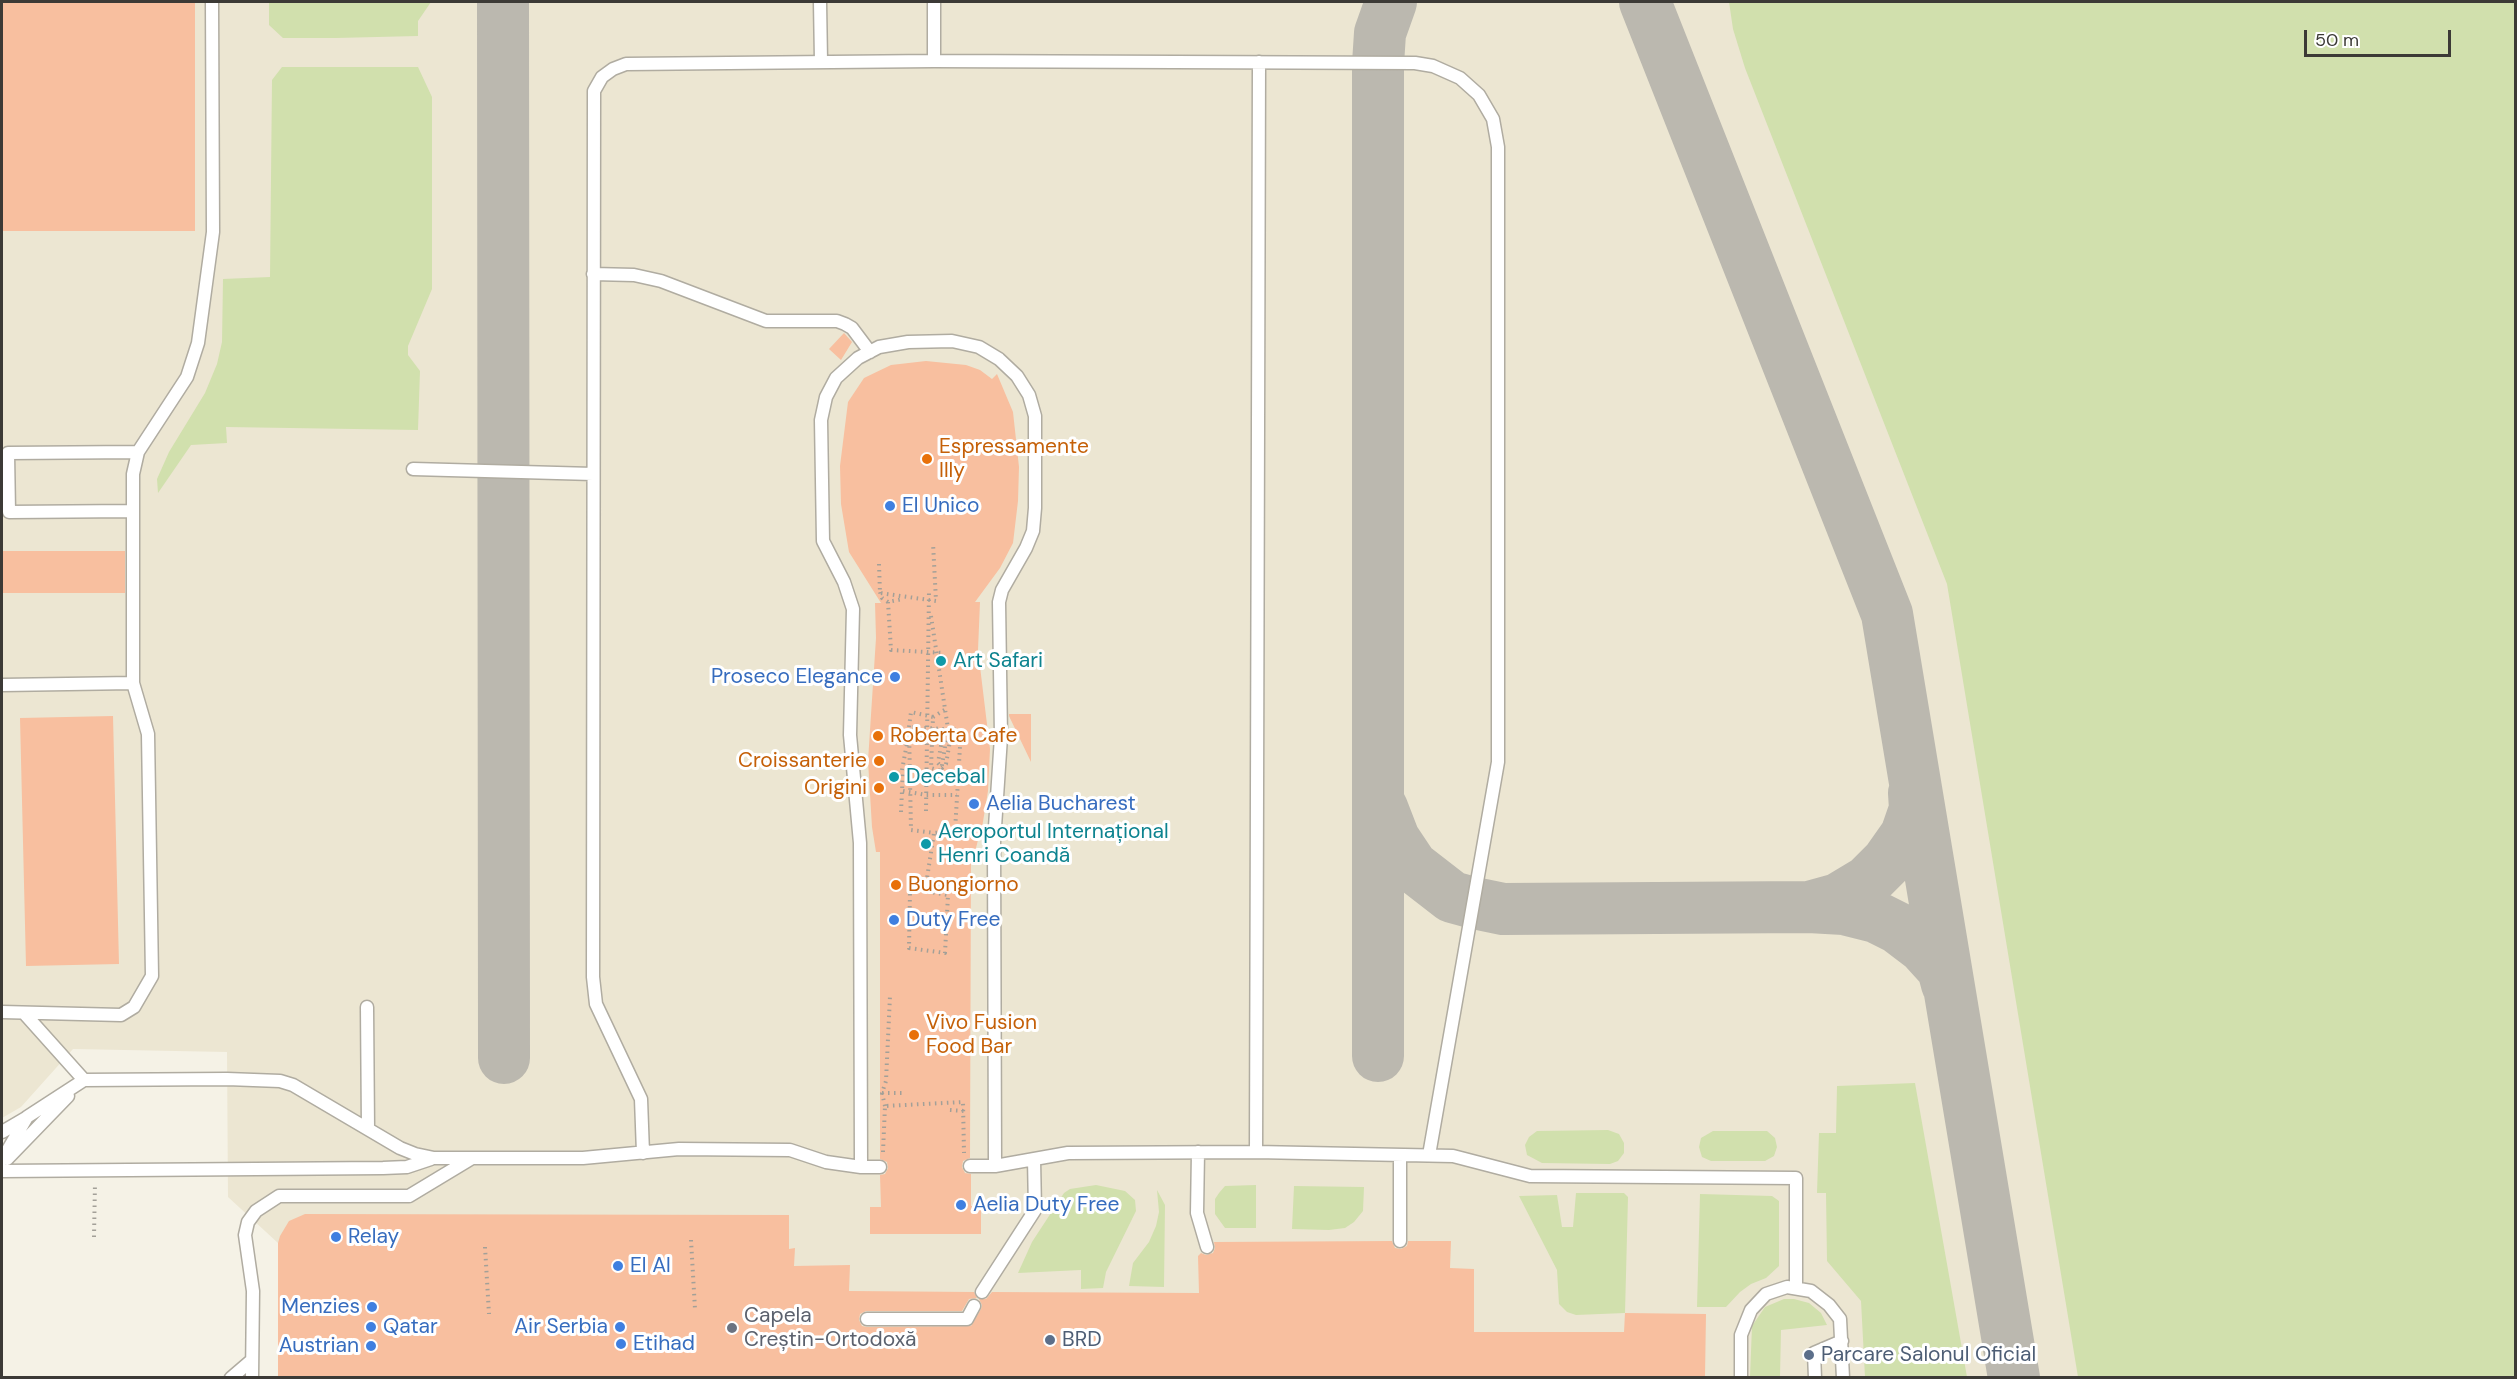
<!DOCTYPE html>
<html>
<head>
<meta charset="utf-8">
<style>
	body { margin:0 }
	#map { position:relative; width:2517px; height:1379px; overflow:hidden; background:#f5f2e6; font-family:"DM Sans",sans-serif }
	canvas { display:block }
	.frame { position:absolute; inset:0; border:3px solid #3c3a36; pointer-events:none }
	.scale { position:absolute; left:2304px; top:30px; width:147px; height:27px; box-sizing:border-box; border:3px solid #3c3a36; border-top:0; padding-left:8px; font-size:18px; line-height:21px; white-space:nowrap; color:#3c3a36; -webkit-text-stroke:4px #fff; paint-order:stroke }
</style>
</head>
<body>
<div id="map">
<canvas width="2517" height="1379"></canvas>
<div class="frame"></div>
<div class="scale">50 m</div>
</div>
<script>
const ctx = document.querySelector('canvas').getContext('2d');
ctx.lineJoin = 'round';
function paint(path, color) {
  ctx.fillStyle = color;
  ctx.fill(path, 'evenodd');
}
function toPath(rows) {
  const path = new Path2D();
  for (const r of rows) {
    path.moveTo(r[0], r[1]);
    for (let i = 2; i < r.length; i += 2) path.lineTo(r[i], r[i + 1]);
  }
  return path;
}
function trace(path, color, width, dash) {
  ctx.strokeStyle = color;
  ctx.lineWidth = width;
  ctx.lineCap = dash ? 'butt' : 'round';
  ctx.setLineDash(dash || []);
  ctx.stroke(path);
}
function label(font, color, halo, rows, align = 'center') {
  ctx.font = font + ' "DM Sans",sans-serif';
  ctx.lineWidth = 6;
  ctx.setLineDash([]);
  ctx.textBaseline = 'middle';
  ctx.strokeStyle = halo;
  ctx.fillStyle = color;
  for (const [text, x, y, turn = 0] of rows) {
    ctx.save();
    ctx.translate(x, y);
    ctx.rotate((+turn || 0) * Math.PI / 180);
    ctx.textAlign = isNaN(turn) ? turn : align;
    if (halo) ctx.strokeText(text, 0, 0);
    ctx.fillText(text, 0, 0);
    ctx.restore();
  }
}
paint(toPath([
	[2,2,2515,2,2515,1377,278,1377,278,1243,228,1197,227,1052,73,1049,21,1107,2,1118]
]), '#ece6d2');
paint(toPath([
	[269,2,431,2,418,21,418,36,336,38,283,38,269,25],
	[1729,2,2515,2,2515,1377,2078,1377,1947,584,1745,68,1733,29],
	[282,67,418,67,432,97,432,289,408,346,408,355,420,371,418,430,226,427,227,443,191,445,158,493,157,479,169,452,205,393,217,364,222,342,223,279,270,277,272,80],
	[1915,1083,1967,1377,1865,1377,1861,1301,1827,1261,1826,1193,1817,1193,1819,1133,1836,1133,1837,1086],
	[1608,1130,1619,1134,1624,1143,1624,1153,1618,1161,1610,1164,1542,1163,1527,1155,1525,1145,1529,1137,1537,1131],
	[1713,1131,1767,1131,1775,1138,1777,1147,1774,1156,1765,1161,1711,1161,1702,1157,1699,1147,1701,1138],
	[1096,1185,1125,1191,1135,1200,1136,1211,1106,1272,1103,1288,1081,1289,1081,1270,1018,1273,1032,1242,1064,1193,1070,1189],
	[1256,1185,1256,1228,1225,1228,1215,1214,1215,1199,1219,1193,1225,1186],
	[1294,1186,1364,1187,1363,1211,1354,1222,1345,1228,1329,1230,1292,1229],
	[1157,1190,1165,1205,1164,1287,1129,1286,1133,1263,1149,1242,1156,1226,1159,1212],
	[1576,1193,1624,1193,1628,1197,1625,1313,1576,1315,1567,1312,1559,1304,1557,1270,1519,1196,1557,1195,1562,1227,1573,1227],
	[1700,1194,1772,1196,1779,1201,1779,1266,1766,1278,1751,1284,1740,1292,1726,1307,1697,1307],
	[1784,1299,1794,1299,1809,1303,1821,1313,1827,1325,1781,1330,1780,1377,1750,1377,1752,1326,1765,1307]
]), '#d1e0ad');
trace(toPath([
	[503,2,504,1058],
	[1645,2,1887,614,2014,1378],
	[1382,808,1394,839,1412,866,1452,897,1474,903,1503,909,1809,907,1844,909,1876,917,1898,928,1923,947,1943,969,1947,984],
	[1809,907,1838,899,1868,881,1887,862,1906,835,1915,809,1914,793],
	[1378,1056,1378,64,1380,33,1391,2]
]), '#bbb8af', 52);
paint(toPath([
	[2,2,195,2,195,231,2,231],
	[844,333,852,342,841,360,829,349],
	[926,361,966,365,980,370,992,379,997,374,1013,412,1019,467,1018,501,1013,543,1000,568,975,602,980,602,978,650,990,749,988,791,980,840,978,840,975,852,971,852,970,1158,963,1161,962,1167,965,1173,971,1174,971,1206,981,1207,981,1234,870,1234,870,1207,881,1207,880,1175,885,1174,888,1168,887,1162,880,1159,880,852,876,852,872,827,868,761,876,638,875,603,881,603,849,552,841,504,840,466,848,402,864,378,891,365],
	[2,551,125,551,125,593,2,593],
	[1009,714,1031,714,1031,762,1009,716],
	[113,716,119,964,26,966,20,718],
	[305,1214,789,1215,789,1249,795,1248,794,1266,850,1265,849,1291,974,1292,977,1298,969,1299,962,1311,866,1311,860,1314,859,1320,862,1326,867,1327,971,1326,981,1309,982,1305,979,1299,986,1299,992,1292,1199,1293,1198,1256,1201,1253,1206,1255,1213,1253,1215,1248,1214,1242,1392,1241,1395,1248,1401,1249,1407,1246,1408,1241,1451,1241,1450,1268,1474,1269,1474,1332,1624,1332,1625,1313,1706,1314,1705,1377,278,1377,278,1243,280,1236,289,1221]
]), '#f8bf9f');
const service = toPath([
	[820,2,821,61],
	[934,2,934,61],
	[593,274,634,275,661,281,766,321,837,321,845,324,852,328,870,352],
	[413,469,593,474],
	[132,511,9,512,8,453,138,452],
	[2,685,133,683],
	[367,1007,368,1129],
	[2,1012,121,1015,134,1007,152,976,148,734,133,683,133,474,138,452,187,377,198,343,213,232,212,2],
	[24,1013,84,1080],
	[2,1132,26,1118],
	[1198,1152,1197,1213,1207,1247],
	[1256,1152,1259,62],
	[643,1153,641,1099,596,1004,593,977,594,91,602,77,613,69,626,64,934,61,1415,63,1433,66,1460,78,1479,95,1493,119,1498,147,1498,762,1429,1155],
	[1400,1155,1400,1241],
	[7,1159,68,1096],
	[2,1160,27,1117,84,1080,227,1079,280,1081,293,1085,400,1148,415,1154,434,1158,583,1158,679,1149,790,1150,826,1162,861,1167,880,1167],
	[970,1166,995,1166,1068,1153,1256,1152,1453,1156,1530,1176,1796,1178,1796,1288],
	[861,1167,860,843,850,735,853,609,844,582,823,541,821,420,826,397,836,378,858,358,879,347,908,342,952,341,979,347,999,359,1017,376,1029,395,1035,416,1035,508,1033,531,1026,548,1002,590,999,602,1001,737,994,842,995,1166],
	[2,1171,383,1168,407,1167,431,1159],
	[982,1292,1035,1210,1034,1159],
	[867,1319,967,1319,974,1306],
	[231,1378,252,1360],
	[252,1378,253,1291,245,1235,248,1222,256,1211,279,1196,409,1196,472,1158],
	[1741,1378,1741,1335,1751,1310,1766,1294,1787,1287,1811,1291,1829,1305,1840,1319,1843,1378],
	[1815,1378,1814,1353,1842,1341]
]);
trace(service, '#b0aca1', 15);
trace(toPath([
	[879,564,880,593,936,601,933,543],
	[880,592,882,598,888,602,903,599],
	[888,602,891,650,944,653],
	[931,616,948,729,941,771,947,774],
	[933,717,946,709],
	[909,727,911,712,933,717,931,768,941,771],
	[943,734,951,735,946,764,942,768,938,763,943,734],
	[902,770,908,738],
	[891,774,902,776],
	[903,791,926,795,957,795],
	[926,811,929,592],
	[901,812,903,770],
	[925,891,910,891,909,948,945,953,948,895,925,891,934,833,911,830,909,727,961,730,955,831,934,833],
	[882,1093,903,1093],
	[885,1106,882,1093,886,1081,890,996],
	[950,1110,965,1111],
	[883,1152,885,1106,963,1102,964,1153],
	[94,1237,95,1183],
	[691,1240,695,1309],
	[485,1247,489,1314]
]), '#a3a098', 4, [1.5, 4.5]);
trace(service, '#fff', 12);
for (const [x, y, r, color] of [
	[927,459,6,"#e8710a"],
	[890,506,6,"#3f7fe0"],
	[941,661,6,"#0f9aa8"],
	[895,677,6,"#3f7fe0"],
	[878,736,6,"#e8710a"],
	[879,761,6,"#e8710a"],
	[894,777,6,"#0f9aa8"],
	[879,788,6,"#e8710a"],
	[974,804,6,"#3f7fe0"],
	[926,844,6,"#0f9aa8"],
	[896,885,6,"#e8710a"],
	[894,920,6,"#3f7fe0"],
	[914,1035,6,"#e8710a"],
	[961,1205,6,"#3f7fe0"],
	[336,1237,6,"#3f7fe0"],
	[618,1266,6,"#3f7fe0"],
	[372,1307,6,"#3f7fe0"],
	[371,1327,6,"#3f7fe0"],
	[620,1327,6,"#3f7fe0"],
	[732,1328,6,"#6b7280"],
	[1050,1340,6,"#5c6f8a"],
	[621,1344,6,"#3f7fe0"],
	[371,1346,6,"#3f7fe0"],
	[1809,1355,6,"#5c6f8a"]
]) {
  const dot = new Path2D();
  dot.arc(x, y, r, 0, 2 * Math.PI);
  ctx.fillStyle = color;
  ctx.fill(dot);
  trace(dot, '#fff', 2);
}
label('21px', '#c56008', '#fff', [
	["Espressamente",939,447],
	["Illy",939,471],
	["Roberta Cafe",890,736],
	["Croissanterie",867,761,"right"],
	["Origini",867,788,"right"],
	["Buongiorno",908,885],
	["Vivo Fusion",926,1023],
	["Food Bar",926,1047]
], 'left');
label('21px', '#366cbe', '#fff', [
	["El Unico",902,506],
	["Proseco Elegance",883,677,"right"],
	["Aelia Bucharest",986,804],
	["Duty Free",906,920],
	["Aelia Duty Free",973,1205],
	["Relay",348,1237],
	["El Al",630,1266],
	["Menzies",360,1307,"right"],
	["Qatar",383,1327],
	["Air Serbia",608,1327,"right"],
	["Etihad",633,1344],
	["Austrian",359,1346,"right"]
], 'left');
label('21px', '#0d838f', '#fff', [
	["Art Safari",953,661],
	["Decebal",906,777],
	["Aeroportul Internațional",938,832],
	["Henri Coandă",938,856]
], 'left');
label('21px', '#5b616d', '#fff', [
	["Capela",744,1316],
	["Creștin-Ortodoxă",744,1340]
], 'left');
label('21px', '#4e5e75', '#fff', [
	["BRD",1062,1340],
	["Parcare Salonul Oficial",1821,1355]
], 'left');
</script>
</body>
</html>
